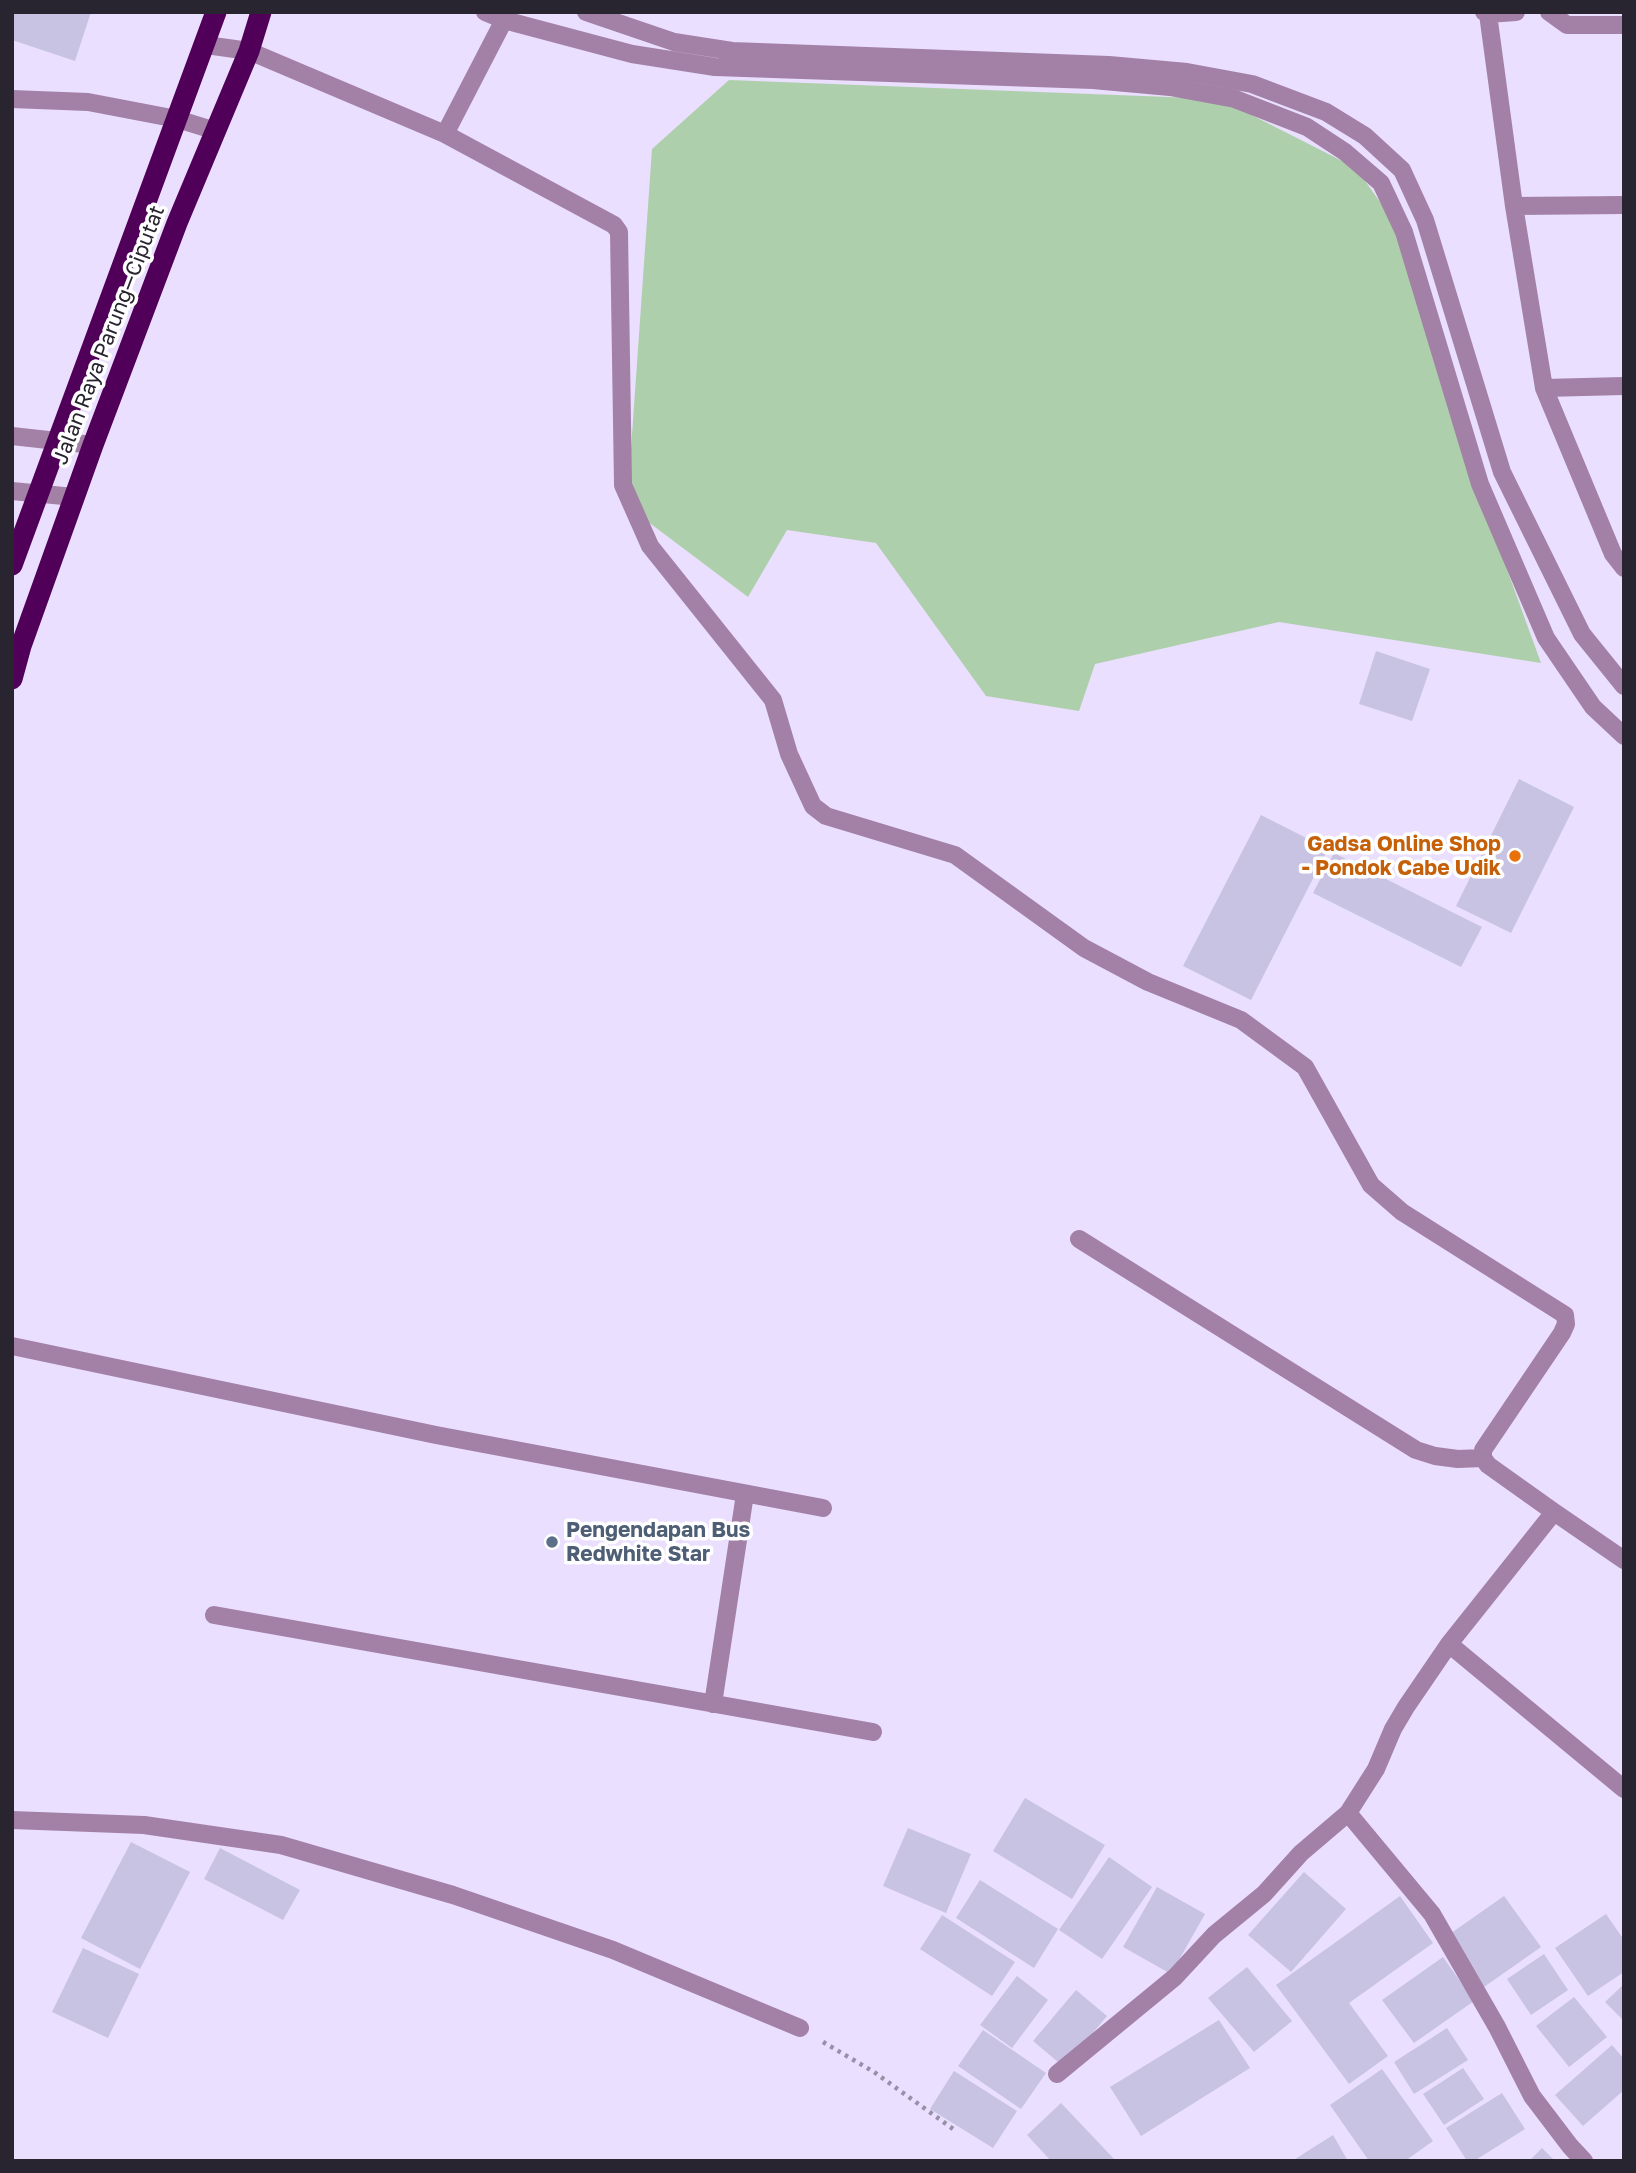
<!DOCTYPE html>
<html>
<head>
<meta charset="utf-8">
<style>
	body { margin:0 }
	#map { position:relative; width:1636px; height:2173px; overflow:hidden; background:#eadffe; font-family:"Golos Text",sans-serif }
	canvas { display:block }
	.frame { position:absolute; inset:0; border:14px solid #292530; pointer-events:none }
</style>
</head>
<body>
<div id="map">
<canvas width="1636" height="2173"></canvas>
<div class="frame"></div>
</div>
<script>
const ctx = document.querySelector('canvas').getContext('2d');
ctx.lineJoin = 'round';
function paint(path, color) {
  ctx.fillStyle = color;
  ctx.fill(path, 'evenodd');
}
function toPath(rows) {
  const path = new Path2D();
  for (const r of rows) {
    path.moveTo(r[0], r[1]);
    for (let i = 2; i < r.length; i += 2) path.lineTo(r[i], r[i + 1]);
  }
  return path;
}
function trace(path, color, width, dash) {
  ctx.strokeStyle = color;
  ctx.lineWidth = width;
  ctx.lineCap = dash ? 'butt' : 'round';
  ctx.setLineDash(dash || []);
  ctx.stroke(path);
}
function label(font, color, halo, rows, align = 'center') {
  ctx.font = font + ' "Golos Text",sans-serif';
  ctx.lineWidth = 7;
  ctx.setLineDash([]);
  ctx.textBaseline = 'middle';
  ctx.strokeStyle = halo;
  ctx.fillStyle = color;
  for (const [text, x, y, turn = 0] of rows) {
    ctx.save();
    ctx.translate(x, y);
    ctx.rotate((+turn || 0) * Math.PI / 180);
    ctx.textAlign = isNaN(turn) ? turn : align;
    if (halo) ctx.strokeText(text, 0, 0);
    ctx.fillText(text, 0, 0);
    ctx.restore();
  }
}
paint(toPath([
	[729,80,1220,99,1356,168,1392,219,1477,487,1541,663,1279,622,1095,664,1079,711,986,696,876,543,787,530,748,597,627,506,652,149]
]), '#aecfac');
paint(toPath([
	[12,12,91,12,75,61,12,40],
	[1376,651,1430,669,1412,721,1359,704],
	[1519,779,1574,807,1511,933,1456,906],
	[1261,815,1328,849,1251,1000,1183,966],
	[1334,853,1482,927,1461,967,1313,893],
	[1025,1798,1105,1845,1072,1899,993,1851],
	[908,1828,971,1854,946,1913,883,1886],
	[131,1842,190,1872,140,1969,81,1938],
	[220,1848,300,1890,283,1920,204,1879],
	[1109,1857,1152,1887,1102,1959,1059,1930],
	[1304,1872,1346,1909,1291,1972,1248,1935],
	[980,1880,1058,1929,1034,1968,956,1918],
	[1157,1887,1205,1914,1171,1974,1123,1947],
	[1400,1896,1433,1943,1349,2003,1388,2056,1349,2084,1276,1985],
	[1504,1896,1541,1947,1484,1987,1447,1936],
	[1606,1914,1624,1940,1624,1972,1588,1996,1555,1948],
	[942,1915,1015,1962,992,1996,920,1949],
	[83,1948,139,1974,108,2038,52,2012],
	[1544,1954,1568,1990,1531,2015,1507,1979],
	[1443,1957,1474,2001,1414,2043,1382,2000],
	[1247,1967,1292,2021,1254,2052,1208,1998],
	[1017,1976,1048,2000,1012,2048,980,2025],
	[1624,1984,1624,2021,1605,2002],
	[1076,1990,1107,2016,1064,2067,1033,2041],
	[1574,1997,1607,2037,1569,2067,1536,2026],
	[1219,2020,1250,2068,1141,2136,1110,2087],
	[1447,2028,1468,2060,1414,2094,1394,2062],
	[983,2030,1046,2073,1021,2109,958,2066],
	[1612,2045,1624,2059,1624,2090,1583,2126,1555,2095],
	[1463,2068,1484,2099,1444,2125,1423,2094],
	[1382,2069,1433,2141,1405,2161,1369,2161,1330,2105],
	[954,2071,1017,2111,993,2148,930,2109],
	[1502,2093,1525,2129,1474,2161,1467,2161,1446,2128],
	[1061,2103,1116,2161,1051,2161,1027,2135],
	[1333,2135,1348,2161,1292,2161],
	[1542,2148,1555,2161,1529,2161]
]), '#c8c3e2');
trace(toPath([
	[823,2042,874,2072,956,2131]
]), '#9890a6', 4.5, [3.5, 5]);
trace(toPath([
	[485,12,504,20,632,54,715,67,1093,80,1170,87,1235,99,1307,127,1345,152,1381,183,1404,232,1480,484,1546,638,1593,707,1624,736],
	[586,12,674,42,732,51,1109,65,1187,72,1252,84,1326,112,1365,136,1402,170,1425,220,1502,472,1582,634,1624,686],
	[1484,12,1488,14,1514,206,1544,388,1613,554,1624,568],
	[1549,12,1567,25,1624,25],
	[1488,14,1516,12],
	[504,20,445,134,614,225,619,232,623,485,650,546,773,700,789,754,813,806,826,816,955,855,1084,948,1148,982,1241,1020,1305,1067,1371,1185,1402,1212,1565,1315,1566,1324,1562,1333,1483,1450,1483,1458,1488,1465,1554,1512,1624,1560],
	[206,45,249,51,445,134],
	[12,99,88,102,177,119,216,131],
	[1514,206,1624,205],
	[1544,388,1624,386],
	[12,436,93,445],
	[12,491,74,497],
	[1079,1239,1416,1450,1435,1456,1458,1459,1483,1458],
	[12,1346,436,1435,823,1508],
	[214,1615,873,1732],
	[1449,1644,1624,1789],
	[713,1704,745,1494],
	[1348,1813,1432,1914,1497,2027,1532,2096,1570,2146,1584,2161],
	[12,1820,144,1825,281,1845,453,1895,613,1950,800,2028],
	[1057,2074,1175,1977,1214,1935,1264,1894,1301,1853,1348,1813,1376,1769,1393,1729,1406,1707,1449,1644,1554,1512]
]), '#a380a6', 18);
trace(toPath([
	[12,565,216,12],
	[12,679,21,646,93,445,177,223,249,51,261,12]
]), '#510059', 21);
for (const [x, y, r, color] of [
	[1515,856,7,"#e8710a"],
	[552,1542,7,"#5c6f8a"]
]) {
  const dot = new Path2D();
  dot.arc(x, y, r, 0, 2 * Math.PI);
  ctx.fillStyle = color;
  ctx.fill(dot);
  trace(dot, '#fff', 2.5);
}
label('21px', '#292530', '#fff', [
	["Jalan Raya Parung—Ciputat",109,335,-69]
]);
label('bold 21px', '#c56008', '#fff', [
	["Gadsa Online Shop",1501,844],
	["- Pondok Cabe Udik",1501,868]
], 'right');
label('bold 21px', '#4e5e75', '#fff', [
	["Pengendapan Bus",566,1530],
	["Redwhite Star",566,1554]
], 'left');
</script>
</body>
</html>
